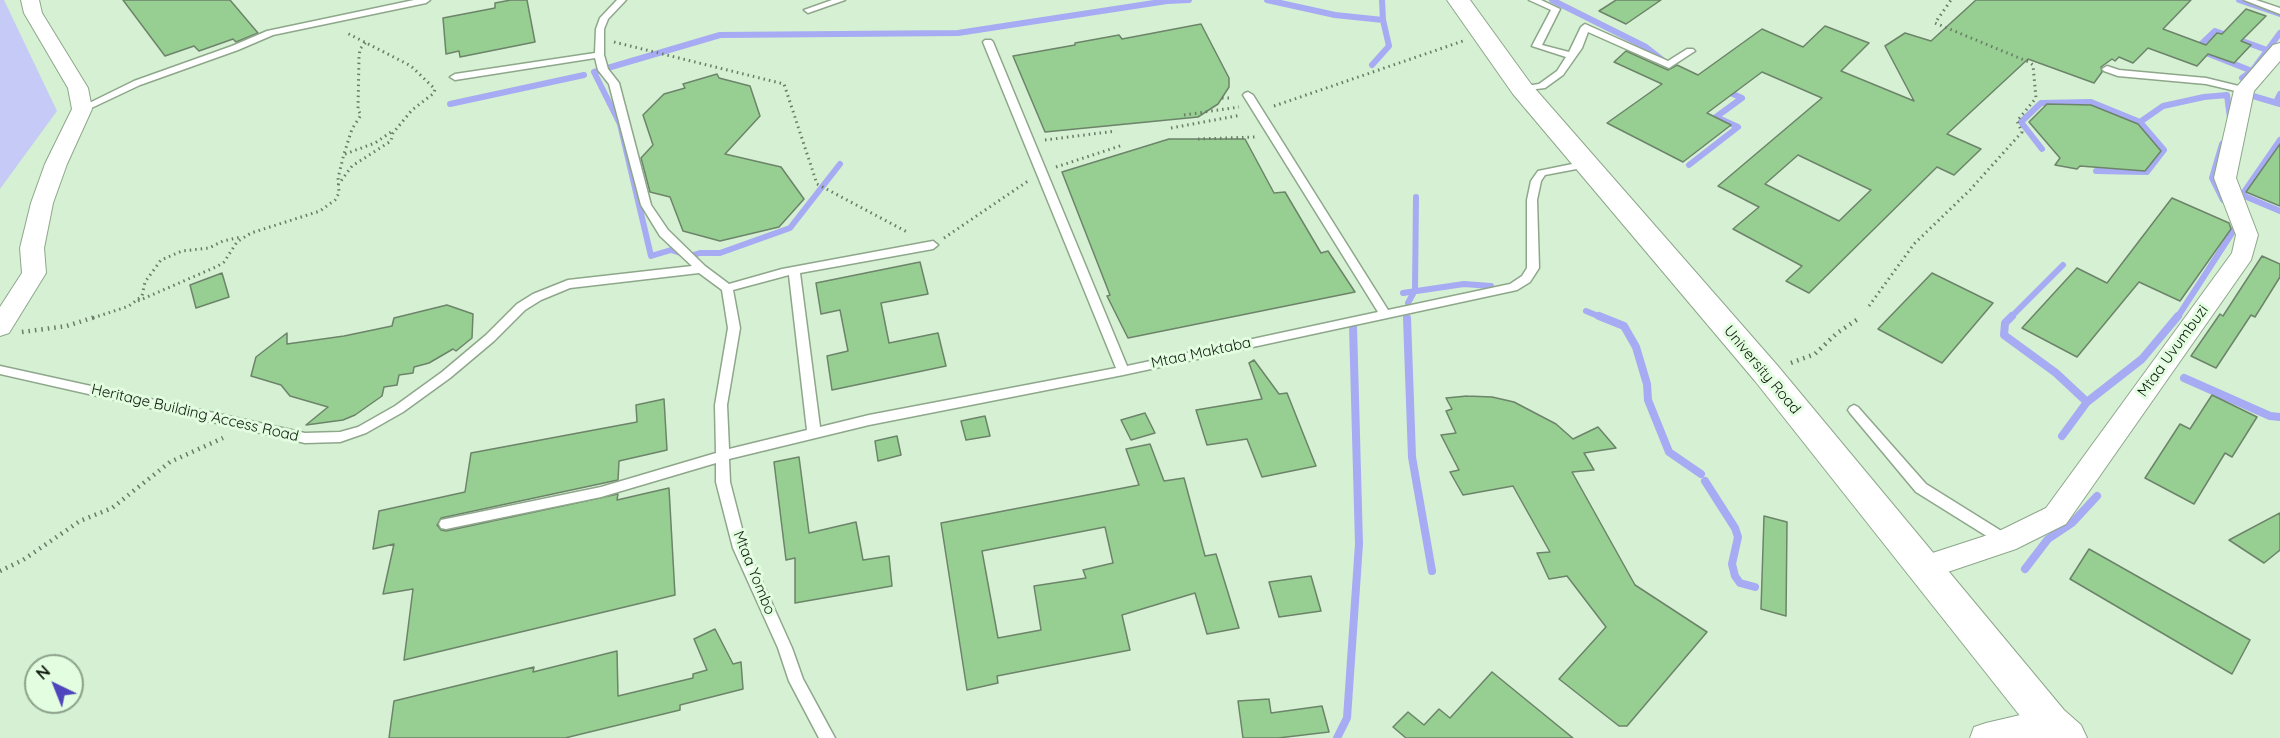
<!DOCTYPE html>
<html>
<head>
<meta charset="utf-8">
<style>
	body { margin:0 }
	#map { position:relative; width:2280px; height:738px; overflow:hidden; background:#d5f0d2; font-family:Quicksand,sans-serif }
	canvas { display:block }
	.north { position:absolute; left:24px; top:654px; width:60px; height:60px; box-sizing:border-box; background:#e2fddf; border:2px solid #8da18b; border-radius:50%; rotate:317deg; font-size:16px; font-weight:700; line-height:24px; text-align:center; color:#0e170d }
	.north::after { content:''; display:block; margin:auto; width:21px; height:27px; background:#4f45bc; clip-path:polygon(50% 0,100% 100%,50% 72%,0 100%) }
</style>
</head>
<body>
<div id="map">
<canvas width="2280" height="738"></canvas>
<div class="north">N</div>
</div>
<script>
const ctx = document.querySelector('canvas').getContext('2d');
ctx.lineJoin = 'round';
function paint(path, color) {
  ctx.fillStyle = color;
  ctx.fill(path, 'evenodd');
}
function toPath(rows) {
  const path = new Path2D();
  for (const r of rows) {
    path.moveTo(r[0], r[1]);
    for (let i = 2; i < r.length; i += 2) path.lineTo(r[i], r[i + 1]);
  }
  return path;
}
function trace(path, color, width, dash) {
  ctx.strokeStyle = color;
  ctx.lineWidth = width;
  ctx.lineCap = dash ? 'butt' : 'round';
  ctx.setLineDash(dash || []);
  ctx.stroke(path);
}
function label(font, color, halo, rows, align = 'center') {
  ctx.font = font + ' Quicksand,sans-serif';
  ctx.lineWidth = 6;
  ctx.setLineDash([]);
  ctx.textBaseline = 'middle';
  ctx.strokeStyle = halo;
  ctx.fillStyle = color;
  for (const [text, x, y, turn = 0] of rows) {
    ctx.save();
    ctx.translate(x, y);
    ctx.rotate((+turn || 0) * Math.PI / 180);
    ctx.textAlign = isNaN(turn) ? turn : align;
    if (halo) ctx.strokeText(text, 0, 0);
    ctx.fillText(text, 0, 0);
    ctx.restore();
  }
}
paint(toPath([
	[0,0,4,0,57,111,0,189]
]), '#c6caf6');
trace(toPath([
	[1267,0,1335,15,1383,20],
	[1552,0,1646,47,1664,61],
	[2239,0,2280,14],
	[1372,65,1389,46,1383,20,1382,0],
	[2252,71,2196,49,2215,31,2267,50],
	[2242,78,2252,71,2280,33],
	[2253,96,2280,104],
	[2276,102,2280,94],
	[450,104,584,75],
	[2140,122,2163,106,2204,97,2227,95,2230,118],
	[2280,140,2242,195,2280,211],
	[2222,144,2212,178,2223,200],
	[2042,149,2021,122,2041,103,2091,102,2140,122,2164,150,2147,172,2096,171],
	[840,164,790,228,720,253,700,253,690,256,671,250,651,256,620,124,594,72,720,35,958,33,1167,1,1189,0],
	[1689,165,1738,127,1716,117,1742,98,1726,91],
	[1403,293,1464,284,1491,286],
	[1408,303,1415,290,1416,197],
	[1586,311,1603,318],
	[2010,318,2063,265],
	[2177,318,2232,233,2236,224,2234,221]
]), '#a6abf3', 6);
trace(toPath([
	[1599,316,1624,326,1636,347,1647,384,1648,400,1669,452,1701,474],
	[2012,316,2005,323,2004,335,2056,373,2087,402],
	[1407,318,1412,457,1432,571],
	[2184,378,2270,416,2280,417],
	[2062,436,2087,402,2142,359,2178,316],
	[1705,481,1735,528,1738,537,1732,564,1735,576,1740,583,1755,587],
	[2025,569,2048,539,2072,523,2097,496],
	[1337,738,1347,718,1359,544,1353,326]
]), '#a6abf3', 8);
const building = toPath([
	[123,0,230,0,258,33,236,42,233,39,199,51,194,46,165,56,123,0],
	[511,0,527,0,535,42,460,57,459,51,446,54,443,18,495,8,495,3,511,0],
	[1616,0,1661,0,1626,24,1599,11,1616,0],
	[1976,0,2191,0,2163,29,2206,45,2217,33,2222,34,2246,9,2266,16,2241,41,2251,45,2234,63,2208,54,2197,66,2148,48,2133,63,2119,57,2115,61,2112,59,2101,67,2102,72,2094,83,2028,59,1947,134,1981,149,1954,175,1937,167,1809,293,1786,281,1802,266,1733,229,1759,207,1718,186,1822,98,1762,72,1707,113,1731,125,1683,162,1607,123,1662,84,1614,62,1626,51,1668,70,1677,65,1698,75,1762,29,1803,47,1825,26,1869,43,1841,71,1914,101,1885,46,1905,33,1931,41,1976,0],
	[1798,155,1871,190,1839,221,1765,184,1798,155],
	[1201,24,1229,78,1229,87,1218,104,1198,117,1045,132,1013,56,1075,45,1075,43,1119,35,1122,39,1201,24],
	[717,74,719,78,750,86,760,116,725,154,781,167,804,199,779,227,720,241,683,231,670,197,650,192,641,158,653,145,643,115,664,94,685,88,683,84,717,74],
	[2047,104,2091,105,2138,124,2161,151,2145,171,2080,166,2077,169,2055,165,2060,158,2029,122,2047,104],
	[1169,139,1245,139,1274,193,1285,192,1321,253,1328,251,1355,292,1128,338,1107,296,1110,295,1062,172,1169,139],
	[2280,144,2280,206,2246,192,2280,144],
	[2172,198,2229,223,2231,229,2180,301,2139,282,2077,357,2022,328,2077,268,2107,283,2172,198],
	[2262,256,2280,264,2280,277,2255,317,2251,315,2216,368,2191,356,2220,314,2223,316,2262,256],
	[920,262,928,294,881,303,889,343,938,333,946,366,832,390,827,356,848,351,840,310,821,314,816,283,920,262],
	[222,273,229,297,196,308,190,285,222,273],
	[1932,273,1993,303,1942,363,1878,329,1932,273],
	[447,305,473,314,472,338,456,351,453,349,429,363,414,367,413,373,399,375,397,385,384,387,382,396,355,415,343,420,306,425,328,407,290,396,281,385,251,376,256,357,287,333,287,344,344,336,392,326,394,318,447,305],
	[1254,360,1279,394,1287,393,1316,466,1262,477,1247,439,1207,445,1196,410,1262,399,1249,363,1254,360],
	[2212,395,2257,417,2232,457,2225,453,2194,504,2145,478,2180,424,2190,429,2212,395],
	[1467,396,1492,397,1514,402,1556,424,1573,439,1598,427,1616,448,1584,453,1594,470,1572,472,1635,585,1707,632,1627,726,1619,726,1559,679,1606,627,1567,576,1549,579,1537,553,1550,552,1513,486,1463,495,1450,472,1459,470,1441,435,1456,433,1446,411,1452,409,1446,398,1467,396],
	[664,399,667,450,619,461,618,480,441,518,437,525,441,530,446,531,618,494,617,500,669,488,675,595,404,660,413,589,383,594,394,544,373,549,379,511,465,492,471,453,637,422,636,405,664,399],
	[1145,413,1155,433,1131,440,1121,420,1145,413],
	[985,416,990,436,966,440,961,421,985,416],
	[897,436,901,455,878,461,875,441,897,436],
	[1150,444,1164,481,1184,478,1205,556,1216,554,1239,628,1207,634,1195,593,1122,615,1130,650,997,676,998,683,967,690,941,523,1139,485,1126,449,1150,444],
	[1105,527,1113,563,1083,570,1086,578,1034,586,1041,630,998,638,982,551,1105,527],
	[799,457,809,533,856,522,863,560,889,556,892,586,795,603,795,558,786,560,774,462,799,457],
	[2280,513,2280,550,2264,563,2229,540,2280,513],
	[1764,516,1787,522,1786,616,1761,609,1764,516],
	[2089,549,2250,640,2232,674,2070,579,2089,549],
	[1311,576,1321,611,1279,617,1269,582,1311,576],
	[715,629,733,664,741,662,743,689,680,705,680,710,565,738,389,738,394,701,534,667,533,672,617,651,618,696,693,678,693,674,707,670,694,639,715,629],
	[1492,672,1573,738,1406,738,1393,727,1408,712,1424,725,1439,709,1450,718,1492,672],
	[1269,699,1271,713,1322,706,1329,732,1278,738,1243,738,1238,701,1269,699]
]);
paint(building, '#97cf92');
trace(building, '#6c8469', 1.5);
const service = toPath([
	[414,0,430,0,426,3,273,35,238,50,140,85,85,111,82,112,77,109,134,81,232,46,267,31,414,0],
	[617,0,626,0,608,19,604,29,604,55,608,69,619,83,651,205,668,230,705,266,729,284,782,269,933,241,938,245,933,249,800,273,820,427,869,415,1116,368,983,42,985,40,991,40,993,42,1127,366,1378,312,1243,95,1245,93,1248,92,1253,95,1388,310,1510,284,1522,276,1527,268,1527,200,1531,181,1538,171,1587,161,1592,164,1587,167,1545,175,1541,181,1537,200,1539,268,1530,282,1517,290,1123,375,869,425,729,459,730,482,747,548,792,648,803,679,835,738,819,738,789,681,778,648,733,548,716,482,716,463,601,497,446,529,441,528,439,524,441,520,446,519,601,487,716,453,715,405,728,328,722,290,699,273,570,288,541,300,525,310,494,341,450,378,403,412,366,433,340,442,305,443,0,374,0,366,305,433,340,432,358,427,395,406,442,372,486,335,517,304,533,294,568,280,692,266,660,236,641,205,609,84,598,70,595,58,455,80,450,77,455,74,595,53,596,29,600,18,617,0],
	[789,275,807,430,729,449,727,405,740,328,733,290,789,275],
	[832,0,845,0,808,13,804,10,832,0],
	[1529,0,1541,0,1560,9,1542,45,1569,52,1581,27,1585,24,1668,61,1687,49,1693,49,1695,51,1669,68,1588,32,1582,48,1563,75,1545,88,1519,91,1519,87,1539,84,1557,71,1566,57,1532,46,1551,10,1529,0],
	[2244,0,2256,0,2280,8,2280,14,2244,0],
	[2107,66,2119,70,2206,78,2247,88,2249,90,2244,93,2206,84,2118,76,2104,71,2102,69,2107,66],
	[1854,405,1858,407,1926,484,2011,537,2013,541,2011,545,2006,547,2001,545,1916,492,1850,413,1848,410,1850,407,1854,405]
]);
const minor = toPath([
	[21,0,39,0,42,13,88,88,92,109,67,164,53,203,44,248,46,273,9,333,0,336,0,307,22,273,20,248,31,203,45,164,72,109,68,88,24,13,21,0],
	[2280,43,2280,61,2254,91,2236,178,2258,235,2251,260,2066,524,2016,549,1924,580,1914,577,1909,568,1914,559,1997,532,2046,508,2232,253,2236,235,2214,178,2234,90,2273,45,2280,43],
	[2050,708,2061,712,2066,723,2061,734,2050,738,1970,738,1974,727,1986,723,2050,708]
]);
const tertiary = toPath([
	[1447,0,1470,0,1531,84,1777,365,2064,710,2081,725,2087,738,2038,738,2036,736,1755,381,1513,94,1447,0]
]);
trace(service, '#8ea78b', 3);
trace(minor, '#8ea78b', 2);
trace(tertiary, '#8ea78b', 2);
trace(toPath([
	[614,42,784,84,817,184,909,233],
	[1222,98,1232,98],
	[1274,106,1463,41],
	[1184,115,1239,107],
	[1171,128,1241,115],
	[1198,139,1256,137],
	[1045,140,1116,131],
	[345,154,375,143,394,130],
	[1056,167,1123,145],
	[338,185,352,166,391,141,393,133,412,110,434,93,435,89,411,66,345,32],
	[944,238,1028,181],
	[138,301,218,266,224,262,237,242,251,233,320,211,335,200,339,193,338,178,344,154,352,129,361,115,358,110,359,57,360,49,366,42],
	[1869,306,1914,244,1970,190,2022,132,2017,121,2036,98,2033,65,2029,62,1935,23,1951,0],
	[93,318,129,306,142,296,145,282,161,260,182,251,209,248,223,241,241,237]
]), '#6a7b68', 3, [1.5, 4]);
trace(toPath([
	[22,332,67,326,98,316],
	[1791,363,1815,354,1837,333,1858,319],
	[0,571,23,560,80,521,112,508,170,462,223,438]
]), '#6a7b68', 4.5, [1.5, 5]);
paint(service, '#fff');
paint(minor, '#fff');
paint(tertiary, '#fff');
label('15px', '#0e170d', '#e2fddf', [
	["Mtaa Uvumbuzi",2173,351,-54],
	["Mtaa Maktaba",1201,353,-12],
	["University Road",1762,370,50],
	["Heritage Building Access Road",195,413,13],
	["Mtaa Yombo",754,573,68]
]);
</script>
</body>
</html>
